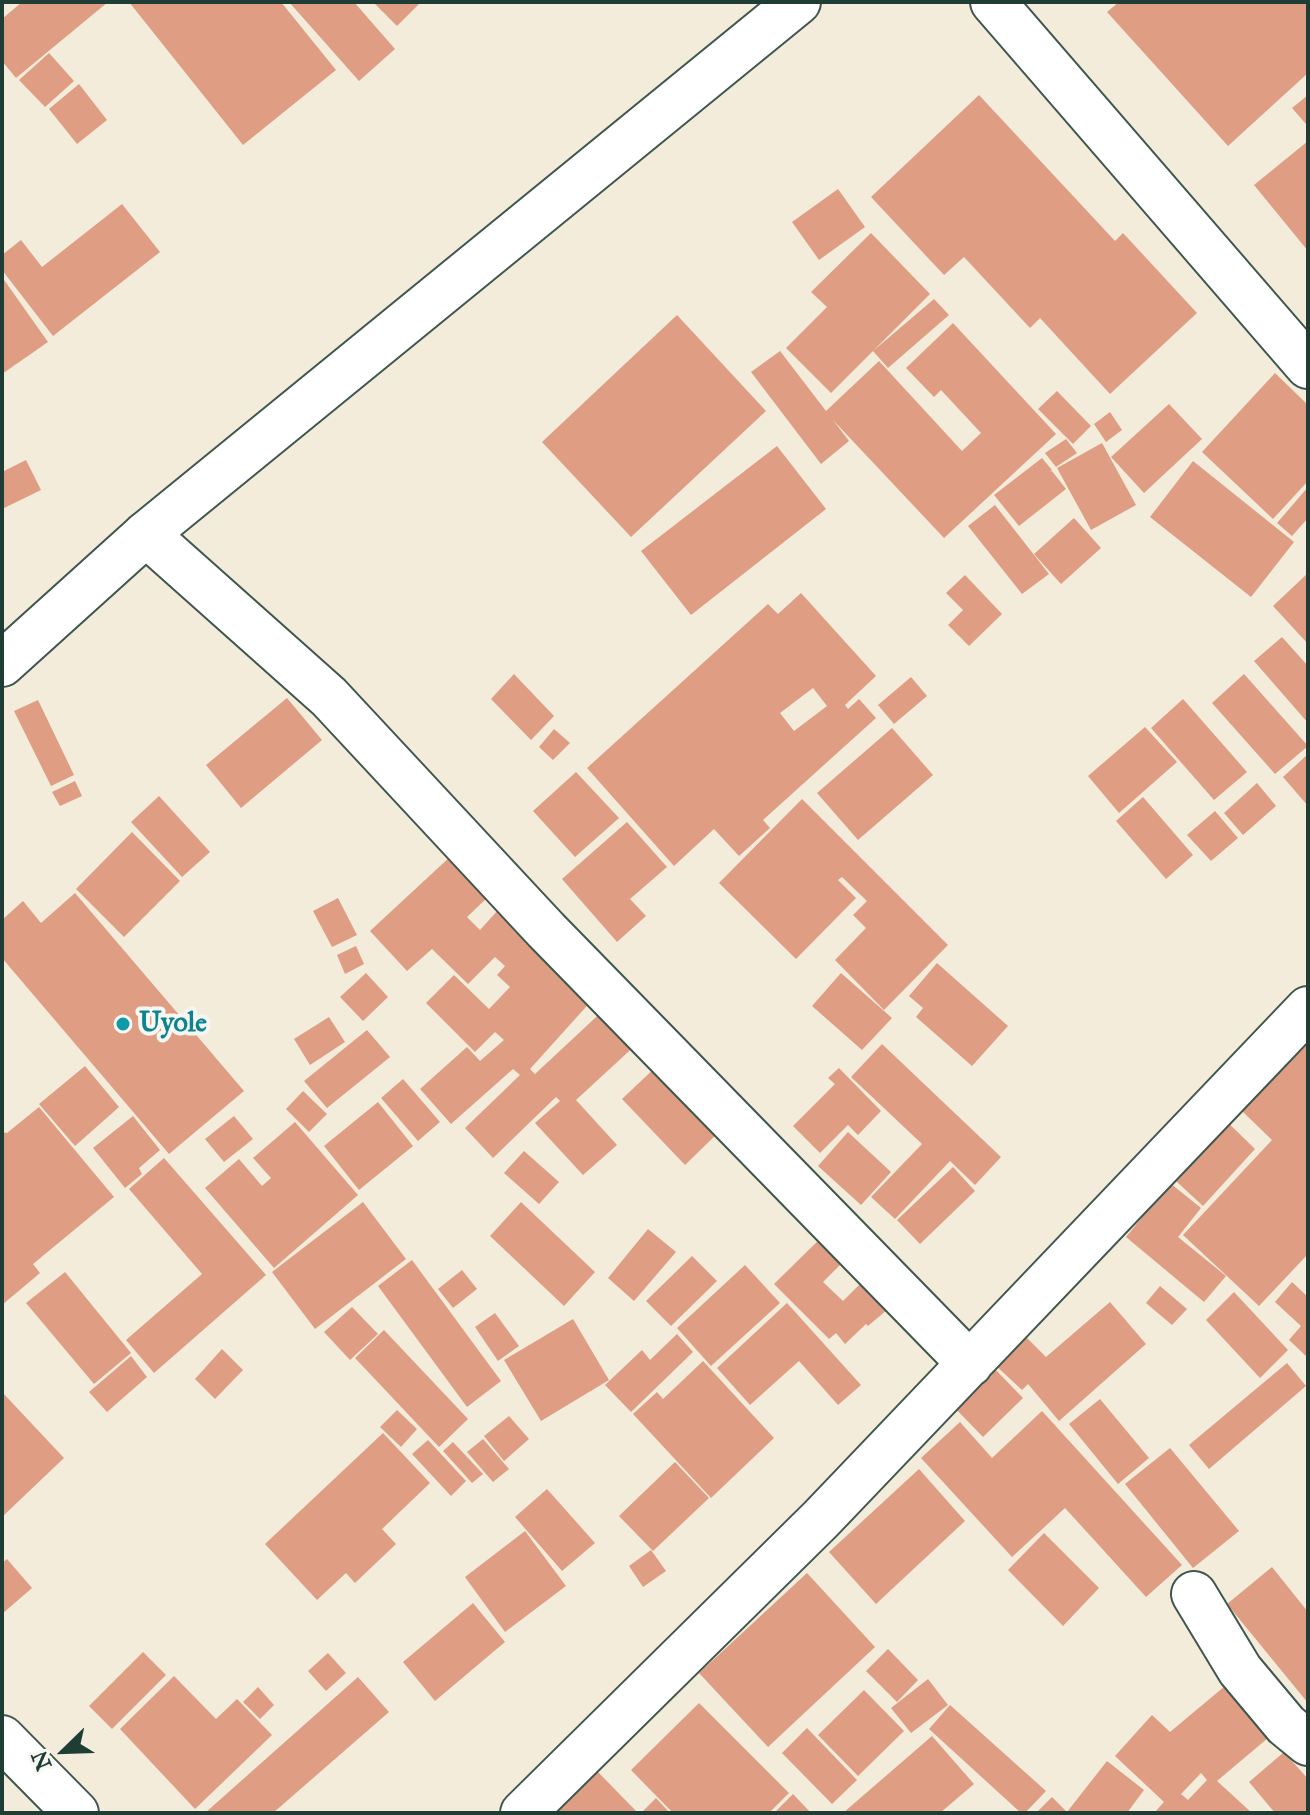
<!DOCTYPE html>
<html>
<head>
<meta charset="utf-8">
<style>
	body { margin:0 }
	#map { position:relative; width:1310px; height:1815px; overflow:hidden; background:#f3ecdb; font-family:"IM FELL Great Primer",serif }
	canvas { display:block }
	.frame { position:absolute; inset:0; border:4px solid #1f3d34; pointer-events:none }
	.north { position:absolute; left:24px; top:1711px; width:80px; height:80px; -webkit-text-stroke:6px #f6f6f2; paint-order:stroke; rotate:247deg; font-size:22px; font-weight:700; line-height:32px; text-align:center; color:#1f3d34 }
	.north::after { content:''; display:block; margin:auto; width:28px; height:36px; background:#1f3d34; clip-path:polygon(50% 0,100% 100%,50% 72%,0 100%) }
</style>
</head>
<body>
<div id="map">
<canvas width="1310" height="1815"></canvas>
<div class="frame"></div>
<div class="north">N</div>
</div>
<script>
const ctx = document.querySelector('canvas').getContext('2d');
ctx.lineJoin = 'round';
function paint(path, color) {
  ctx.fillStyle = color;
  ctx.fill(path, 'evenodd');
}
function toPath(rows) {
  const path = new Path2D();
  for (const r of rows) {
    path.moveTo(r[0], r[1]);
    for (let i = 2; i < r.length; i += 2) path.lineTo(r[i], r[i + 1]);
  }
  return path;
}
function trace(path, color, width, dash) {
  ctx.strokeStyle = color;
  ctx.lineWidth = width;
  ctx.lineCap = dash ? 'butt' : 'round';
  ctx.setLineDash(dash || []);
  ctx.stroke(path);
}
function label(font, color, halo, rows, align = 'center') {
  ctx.font = font + ' "IM FELL Great Primer",serif';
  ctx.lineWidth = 8;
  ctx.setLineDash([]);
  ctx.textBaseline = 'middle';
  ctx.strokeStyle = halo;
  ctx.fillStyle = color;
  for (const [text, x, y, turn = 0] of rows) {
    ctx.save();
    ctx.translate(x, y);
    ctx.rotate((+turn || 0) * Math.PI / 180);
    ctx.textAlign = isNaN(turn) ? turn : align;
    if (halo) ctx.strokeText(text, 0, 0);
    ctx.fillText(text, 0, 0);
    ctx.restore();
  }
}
paint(toPath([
	[22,2,108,2,16,78,2,61,2,19],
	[129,2,281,2,336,70,243,145],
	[289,2,354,2,395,49,359,81],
	[373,2,421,2,397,26],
	[1119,2,1308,2,1308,73,1228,146,1107,12],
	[49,53,74,81,45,107,19,80],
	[79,84,107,120,77,144,49,109],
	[979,95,1115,241,1123,233,1197,313,1110,394,1040,318,1030,328,964,257,944,275,871,197],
	[1308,95,1308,122,1306,124,1292,108],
	[1308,141,1308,251,1254,185],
	[838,189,865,227,819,260,792,222],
	[122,204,160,252,53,336,2,270,2,255,21,240,42,267],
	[871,233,930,294,831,393,786,348,827,307,811,292],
	[2,277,48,342,2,374],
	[934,299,949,315,888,368,873,351],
	[677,315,766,411,631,537,542,442],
	[953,323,1056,434,944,538,833,420,849,441,821,464,751,372,780,351,826,411,879,361,962,451,981,433,941,390,934,397,906,368],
	[1275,373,1308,405,1308,481,1273,519,1202,452],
	[1057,391,1091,426,1073,444,1038,409],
	[1169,404,1202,439,1144,493,1111,457],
	[1110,412,1122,430,1106,442,1094,424],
	[1066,439,1077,453,1056,467,1045,453],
	[1102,443,1136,505,1091,530,1057,468],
	[777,446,826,509,691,615,641,551],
	[1042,458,1052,470,1050,472,1052,471,1066,489,1019,526,994,495],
	[26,460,41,490,2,509,2,472],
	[1193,461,1294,542,1251,597,1150,517],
	[1308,487,1308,518,1292,536,1277,523],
	[995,505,1049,574,1022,594,968,526],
	[1074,518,1101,548,1061,584,1034,554],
	[1308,573,1308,644,1273,606],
	[965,575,1002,614,969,646,948,625,963,610,946,593],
	[801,593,876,676,845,705,848,709,859,699,876,718,763,820,770,828,739,856,714,829,674,866,587,768,768,604,778,614],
	[813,688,827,706,794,731,780,713],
	[1282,637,1308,666,1308,723,1254,661],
	[514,674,554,716,531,740,491,699],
	[1244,674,1308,746,1275,774,1212,703],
	[911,677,927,696,894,724,878,705],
	[287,698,322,740,241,808,206,765],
	[1183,699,1247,772,1214,800,1151,728],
	[38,700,74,775,51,786,14,711],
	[1145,727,1177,762,1119,813,1088,776],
	[892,728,933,775,858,840,817,793],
	[554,729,570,743,553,760,539,747],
	[1308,754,1308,806,1283,777],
	[576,772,619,818,575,857,533,811],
	[75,781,82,796,60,806,52,792],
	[1257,783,1276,806,1243,835,1224,813],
	[159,796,210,852,182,877,131,822],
	[1143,797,1193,855,1166,879,1116,821],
	[802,799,948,945,884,1010,835,960,866,928,853,915,867,901,842,877,838,880,856,898,796,959,719,883],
	[1215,811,1238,838,1211,861,1187,835],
	[627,822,667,867,630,899,646,916,617,942,562,879],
	[132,832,180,881,124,937,76,889],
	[452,855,489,896,467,917,480,930,498,910,594,998,530,1069,535,1074,609,1005,640,1041,576,1100,617,1145,583,1175,535,1123,560,1101,556,1097,493,1158,465,1128,520,1075,513,1069,451,1124,420,1089,467,1047,480,1061,504,1040,495,1032,475,1052,426,1003,454,975,489,1009,510,987,497,975,505,966,495,957,468,984,432,949,407,971,370,931],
	[75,893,244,1091,169,1154,2,958,2,920,23,901,41,923],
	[338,898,357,935,332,947,313,911],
	[356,946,364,964,345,974,337,955],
	[937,963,1008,1026,972,1066,916,1017,923,1008,909,996],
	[366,973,388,997,363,1021,340,997],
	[841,973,892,1018,862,1050,812,1006],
	[329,1017,345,1042,310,1065,294,1039],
	[367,1030,390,1057,327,1108,304,1081],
	[882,1044,1001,1157,975,1185,950,1161,895,1219,871,1197,922,1144,851,1077],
	[1308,1044,1308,1254,1259,1306,1183,1235,1272,1140,1242,1111],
	[659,1064,722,1129,685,1165,622,1099],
	[85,1066,119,1107,75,1146,39,1104],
	[839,1068,881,1111,858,1135,848,1125,820,1153,793,1126,835,1084,828,1078],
	[403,1079,440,1122,418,1141,381,1098],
	[303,1091,327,1114,309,1132,286,1109],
	[378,1102,413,1146,359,1190,324,1146],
	[39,1107,114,1197,33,1264,40,1273,2,1305,2,1132,7,1133],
	[1216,1111,1255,1149,1203,1206,1163,1169],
	[133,1116,160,1150,139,1168,142,1174,125,1188,93,1148],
	[234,1116,253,1139,224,1162,205,1139],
	[295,1122,358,1195,274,1268,205,1188,239,1159,262,1186,271,1178,253,1158],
	[848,1132,891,1172,861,1205,818,1166],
	[524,1151,559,1182,539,1204,504,1173],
	[164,1158,266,1275,154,1373,126,1340,202,1274,129,1189],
	[953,1167,975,1191,920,1244,897,1220],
	[1170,1183,1201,1208,1178,1237,1226,1276,1204,1302,1126,1237],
	[363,1202,406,1259,315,1329,272,1272],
	[521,1202,595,1272,564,1306,490,1236],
	[648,1229,676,1252,634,1301,608,1278],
	[828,1231,851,1254,823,1282,843,1301,868,1276,888,1309,868,1326,866,1324,845,1344,836,1333,829,1339,774,1284],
	[692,1256,717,1281,671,1326,646,1301],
	[412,1260,501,1381,467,1407,378,1286],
	[745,1265,780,1303,711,1366,677,1328],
	[462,1270,477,1289,453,1308,438,1289],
	[65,1272,131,1353,94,1384,26,1303],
	[1292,1282,1308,1297,1308,1358,1289,1340,1301,1326,1275,1302],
	[1160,1286,1187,1309,1172,1325,1146,1303],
	[1234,1292,1288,1350,1260,1378,1206,1320],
	[1110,1302,1146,1344,1059,1421,1028,1384,1022,1390,993,1363,1021,1332,1046,1357],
	[787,1303,861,1385,838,1405,799,1361,750,1405,717,1368],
	[352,1307,378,1334,350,1360,324,1332],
	[495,1313,519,1346,498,1361,475,1327],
	[573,1319,609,1380,541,1421,504,1360],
	[384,1330,468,1419,439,1447,355,1358],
	[677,1334,693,1352,631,1412,605,1385,642,1350,650,1360],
	[222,1349,243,1370,215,1399,195,1379],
	[131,1356,147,1377,107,1412,89,1392],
	[703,1361,774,1438,711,1498,633,1414,657,1392,663,1399],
	[1287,1363,1306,1386,1209,1469,1189,1445],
	[991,1365,1023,1398,983,1437,951,1404],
	[2,1392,64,1458,2,1517],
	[1100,1399,1149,1458,1118,1484,1069,1424],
	[397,1410,417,1429,401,1447,380,1427],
	[1042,1411,1182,1565,1146,1597,1065,1508,1012,1557,921,1458,960,1422,992,1458],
	[509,1416,529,1439,504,1461,484,1436],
	[383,1433,430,1483,382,1529,396,1544,355,1583,346,1573,317,1600,265,1544],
	[483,1439,509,1469,493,1482,467,1452],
	[428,1440,466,1481,451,1496,412,1454],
	[453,1442,483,1474,472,1483,443,1451],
	[1170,1448,1239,1531,1193,1568,1125,1484],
	[675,1462,709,1498,653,1551,619,1516],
	[919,1469,965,1521,876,1604,829,1552],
	[547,1489,595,1543,562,1571,515,1517],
	[525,1531,566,1586,505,1632,465,1577],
	[1044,1533,1099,1588,1063,1626,1008,1570],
	[651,1550,666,1571,643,1587,629,1566],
	[7,1559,32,1588,2,1614,2,1563],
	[1272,1567,1308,1612,1308,1703,1227,1604],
	[807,1573,875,1647,768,1747,699,1673],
	[473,1603,505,1642,435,1701,403,1662],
	[888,1649,918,1680,897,1702,866,1671],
	[143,1652,166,1675,112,1729,89,1706],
	[328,1653,346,1673,326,1691,308,1671],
	[174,1676,216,1719,237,1699,272,1735,195,1809,120,1729],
	[358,1677,389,1712,273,1813,205,1813],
	[928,1679,948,1705,911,1733,891,1708],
	[1231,1681,1275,1732,1217,1781,1252,1813,1154,1813,1164,1802,1115,1756,1152,1715,1170,1732],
	[1201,1773,1207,1780,1188,1800,1181,1794],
	[258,1687,274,1705,260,1719,243,1702],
	[864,1690,904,1731,858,1776,818,1735],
	[699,1703,789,1793,769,1813,673,1813,631,1770],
	[950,1705,1046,1791,1025,1813,1021,1813,929,1729],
	[807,1728,857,1780,832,1804,782,1753],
	[932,1736,974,1784,940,1813,843,1813],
	[1284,1752,1308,1779,1308,1813,1275,1813,1249,1782],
	[1107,1761,1144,1790,1127,1813,1036,1813,1052,1797,1067,1812],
	[597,1771,638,1813,553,1813],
	[793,1794,811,1813,774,1813],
	[656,1798,670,1813,641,1813]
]), '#df9d83');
const minor = toPath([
	[993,2,1308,366],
	[146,534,329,697,546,930,970,1364],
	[1194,1594,1240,1670,1286,1725,1308,1743],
	[2,1738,76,1813],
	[523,1813,821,1519,1308,1009]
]);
const highway = toPath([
	[2,664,146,534,798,2]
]);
trace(minor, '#3f574d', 48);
trace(highway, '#3f574d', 48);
trace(minor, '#fff', 44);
trace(highway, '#fff', 44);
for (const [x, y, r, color] of [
	[123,1024,8,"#0f9aa8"]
]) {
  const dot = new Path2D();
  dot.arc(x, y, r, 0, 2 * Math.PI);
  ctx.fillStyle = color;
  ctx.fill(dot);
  trace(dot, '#f6f6f2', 3);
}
label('bold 28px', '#0d838f', '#f6f6f2', [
	["Uyole",139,1024]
], 'left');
</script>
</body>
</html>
